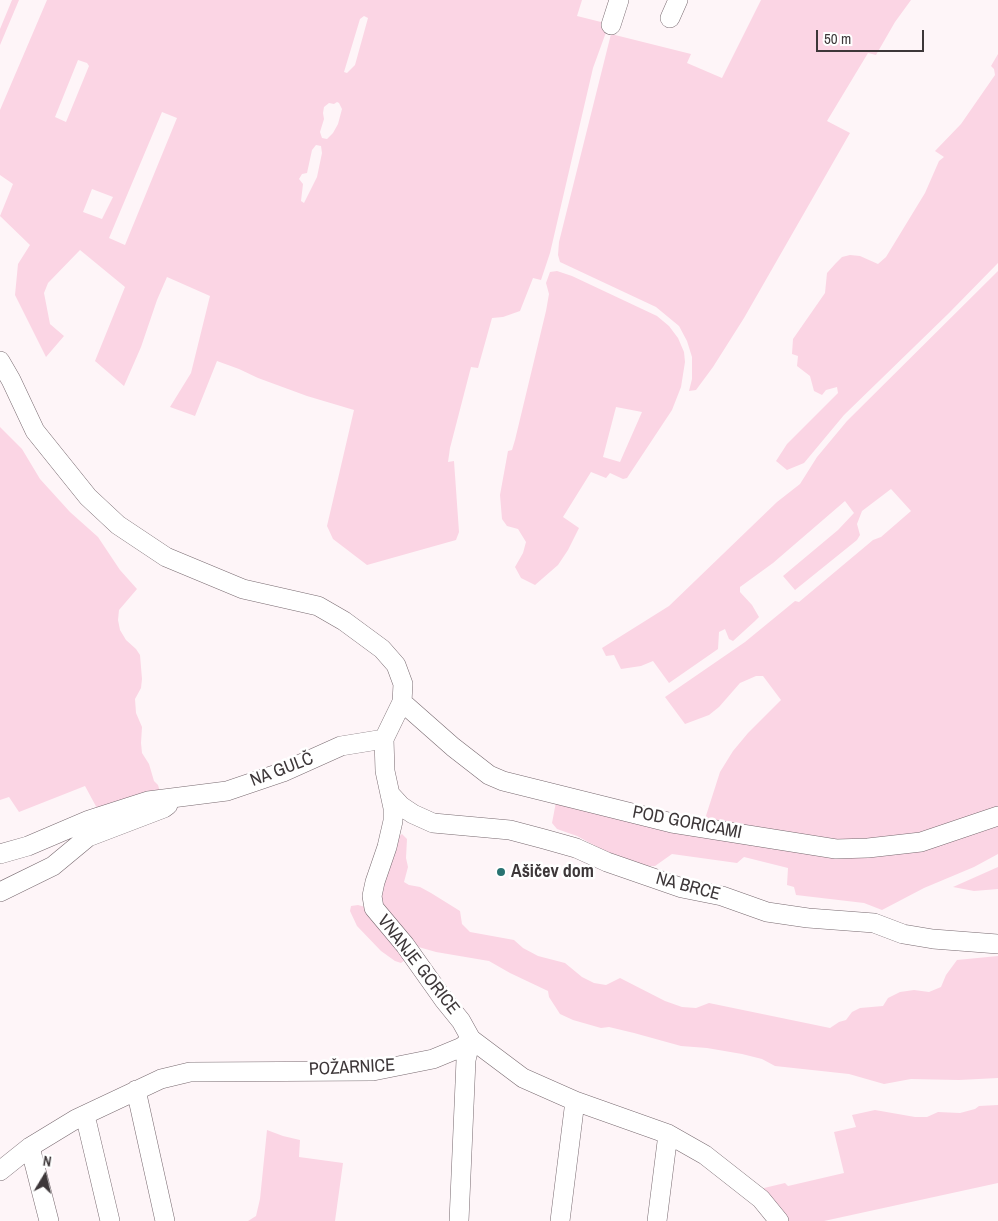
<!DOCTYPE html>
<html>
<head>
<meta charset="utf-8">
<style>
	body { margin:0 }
	#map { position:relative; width:998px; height:1221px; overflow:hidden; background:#fef5f8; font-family:"Archivo Narrow",sans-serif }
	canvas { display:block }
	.north { position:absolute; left:20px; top:1151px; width:50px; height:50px; -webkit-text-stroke:4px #fff; paint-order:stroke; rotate:9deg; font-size:14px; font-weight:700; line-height:20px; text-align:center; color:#3d3739 }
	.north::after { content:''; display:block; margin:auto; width:18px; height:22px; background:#3d3739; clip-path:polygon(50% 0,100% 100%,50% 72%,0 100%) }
	.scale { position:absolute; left:816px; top:30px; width:108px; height:22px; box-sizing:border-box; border:2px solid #3d3739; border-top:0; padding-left:6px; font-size:15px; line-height:18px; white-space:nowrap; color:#3d3739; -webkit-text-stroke:4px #fff; paint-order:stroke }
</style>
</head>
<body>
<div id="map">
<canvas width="998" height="1221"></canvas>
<div class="north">N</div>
<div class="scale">50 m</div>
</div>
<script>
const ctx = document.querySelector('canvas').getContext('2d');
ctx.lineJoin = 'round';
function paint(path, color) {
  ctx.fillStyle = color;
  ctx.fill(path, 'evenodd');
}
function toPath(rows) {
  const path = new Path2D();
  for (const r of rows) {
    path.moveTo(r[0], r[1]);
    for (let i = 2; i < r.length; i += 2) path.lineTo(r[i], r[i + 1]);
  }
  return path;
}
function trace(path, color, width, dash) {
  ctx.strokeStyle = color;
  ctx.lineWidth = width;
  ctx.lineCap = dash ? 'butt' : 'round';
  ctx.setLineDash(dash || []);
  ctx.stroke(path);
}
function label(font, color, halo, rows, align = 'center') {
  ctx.font = font + ' "Archivo Narrow",sans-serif';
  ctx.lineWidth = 5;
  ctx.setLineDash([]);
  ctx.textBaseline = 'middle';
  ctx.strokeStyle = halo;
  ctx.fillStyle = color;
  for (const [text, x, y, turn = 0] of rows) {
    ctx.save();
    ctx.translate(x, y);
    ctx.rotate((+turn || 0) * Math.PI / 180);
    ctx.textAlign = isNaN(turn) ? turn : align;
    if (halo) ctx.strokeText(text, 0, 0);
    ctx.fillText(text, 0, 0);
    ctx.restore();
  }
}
paint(toPath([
	[12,0,19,0,0,45,0,29],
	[47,0,582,0,577,16,609,24,593,68,550,253,541,280,533,278,520,311,503,317,492,318,478,368,471,367,450,448,448,462,454,461,459,532,456,540,367,565,333,539,327,526,354,410,307,396,258,378,239,369,217,361,195,416,170,407,191,373,210,296,167,277,157,300,141,347,124,386,95,361,125,287,80,250,48,283,44,293,50,324,64,336,46,357,15,295,18,264,30,245,0,216,13,184,0,175,0,110],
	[364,16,368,18,355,65,347,73,344,72,360,19],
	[78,60,87,63,89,66,66,122,55,117],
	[337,102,339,103,342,109,338,124,333,133,327,139,322,138,320,132,324,119,323,113,324,107,329,103,334,104],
	[162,112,177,118,125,245,109,238],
	[316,145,321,146,322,153,317,177,304,203,301,201,303,184,299,179,302,174,307,173,312,150],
	[92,189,113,197,102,219,83,212],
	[761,0,911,0,895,22,876,55,868,53,827,121,850,133,744,318,713,367,696,390,689,391,692,379,692,357,687,341,679,326,656,307,560,262,558,255,559,242,611,34,691,54,687,63,722,78],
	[998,54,998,263,949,313,844,415,804,463,787,470,776,461,787,444,838,393,837,387,826,390,822,395,814,391,810,376,797,366,798,356,792,354,793,339,825,293,827,273,836,263,842,257,850,255,860,256,878,264,886,257,925,193,939,161,944,157,935,151,961,124,995,75,994,69,991,66],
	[557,271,572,276,657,316,669,326,678,338,684,352,685,362,681,387,672,410,627,478,623,479,610,473,606,478,591,472,563,517,579,528,568,550,558,565,535,585,521,578,515,567,523,553,526,542,518,529,507,526,502,519,500,495,508,451,512,450,515,440,546,311,549,294,546,283,550,272],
	[616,407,642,412,620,462,603,457],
	[998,271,998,812,916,836,843,844,704,822,720,772,733,751,748,733,781,700,763,676,756,676,740,683,719,707,709,715,685,724,665,697,745,642,795,601,799,602,873,540,881,537,911,511,891,489,862,511,857,524,860,535,857,540,795,590,783,576,838,530,854,513,845,501,773,563,740,587,740,592,752,605,759,617,755,621,733,641,729,639,725,629,719,632,718,649,669,683,653,661,641,666,621,669,614,655,606,656,602,648,669,606,777,502,800,484,817,457,847,421],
	[0,427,22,449,40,479,70,512,98,537,120,570,137,589,119,610,118,620,120,630,126,640,136,649,140,655,142,679,141,688,135,699,136,713,142,727,141,743,142,753,149,764,154,781,158,785,160,792,98,810,85,786,19,812,9,797,0,800],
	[556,802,666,831,729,839,818,854,998,822,998,854,974,867,924,888,882,910,864,903,796,895,794,887,787,885,788,868,744,857,737,863,672,854,655,866,638,866,616,857,577,836,557,829,552,823],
	[402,834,407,839,406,858,408,867,404,882,409,885,420,887,431,893,460,911,462,924,470,932,514,940,523,948,538,956,565,963,582,977,594,983,606,985,620,978,665,1001,682,1007,696,1008,709,1003,830,1028,839,1022,846,1020,852,1012,860,1008,883,1006,888,998,900,992,914,990,929,992,941,987,946,975,957,960,998,956,998,1078,959,1080,911,1079,884,1084,849,1074,775,1066,762,1059,742,1054,707,1048,681,1046,634,1033,609,1027,601,1028,573,1020,560,1014,549,997,548,991,510,973,489,961,436,952,415,946,381,905,382,884,398,837],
	[998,867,998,889,974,891,953,887],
	[358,905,365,907,405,960,401,963,395,961,381,951,357,926,350,911,351,906],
	[998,1105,998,1183,824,1221,785,1221,763,1193,764,1188,785,1183,788,1186,844,1173,834,1132,856,1127,852,1115,875,1110,915,1117,927,1117,938,1112,960,1113,975,1109,979,1106],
	[267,1130,283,1136,300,1140,299,1157,343,1163,335,1221,248,1221,256,1216,260,1199]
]), '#fbd5e4');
const minor = toPath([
	[670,18,678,0],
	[611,25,619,0],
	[0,361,11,380,35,431,88,497,118,525,166,557,243,589,318,606,344,621,382,649,396,665,403,684,402,702,384,739,385,771,393,808,393,821,387,847,375,882,372,896,374,908,405,945,444,1000,461,1021,471,1039,523,1078,575,1101,668,1134,705,1155,761,1199,779,1221],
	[402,702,453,747,489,775,503,781,672,823,836,849,868,848,921,842,998,816],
	[390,794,401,806,413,814,433,823,510,830,544,839,576,848,607,862,682,888,722,896,767,912,808,918,874,923,903,934,933,939,998,944],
	[0,854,28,846,89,820,148,801,227,791,283,772,341,746,384,739],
	[0,892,53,866,88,837,164,808,168,805],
	[136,1090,165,1221],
	[85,1115,110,1221],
	[30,1147,49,1221],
	[0,1171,30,1147,76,1119,161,1079,190,1072,373,1071,433,1059,462,1047,471,1039],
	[459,1221,466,1060,471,1039],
	[560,1221,575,1101],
	[657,1221,668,1134]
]);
trace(minor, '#786a70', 20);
trace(minor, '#fff', 19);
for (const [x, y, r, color] of [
	[501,872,5,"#297372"]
]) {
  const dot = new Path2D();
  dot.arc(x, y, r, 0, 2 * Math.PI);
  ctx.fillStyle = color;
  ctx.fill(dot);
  trace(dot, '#fff', 2);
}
label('18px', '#3d3739', '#fff', [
	["NA GULČ",282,770,-21],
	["POD GORICAMI",687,823,11],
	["NA BRCE",688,887,15],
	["VNANJE GORICE",418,965,52],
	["POŽARNICE",352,1068,-3]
]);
label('bold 18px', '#3d3739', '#fff', [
	["Ašičev dom",511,872]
], 'left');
</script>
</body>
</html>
